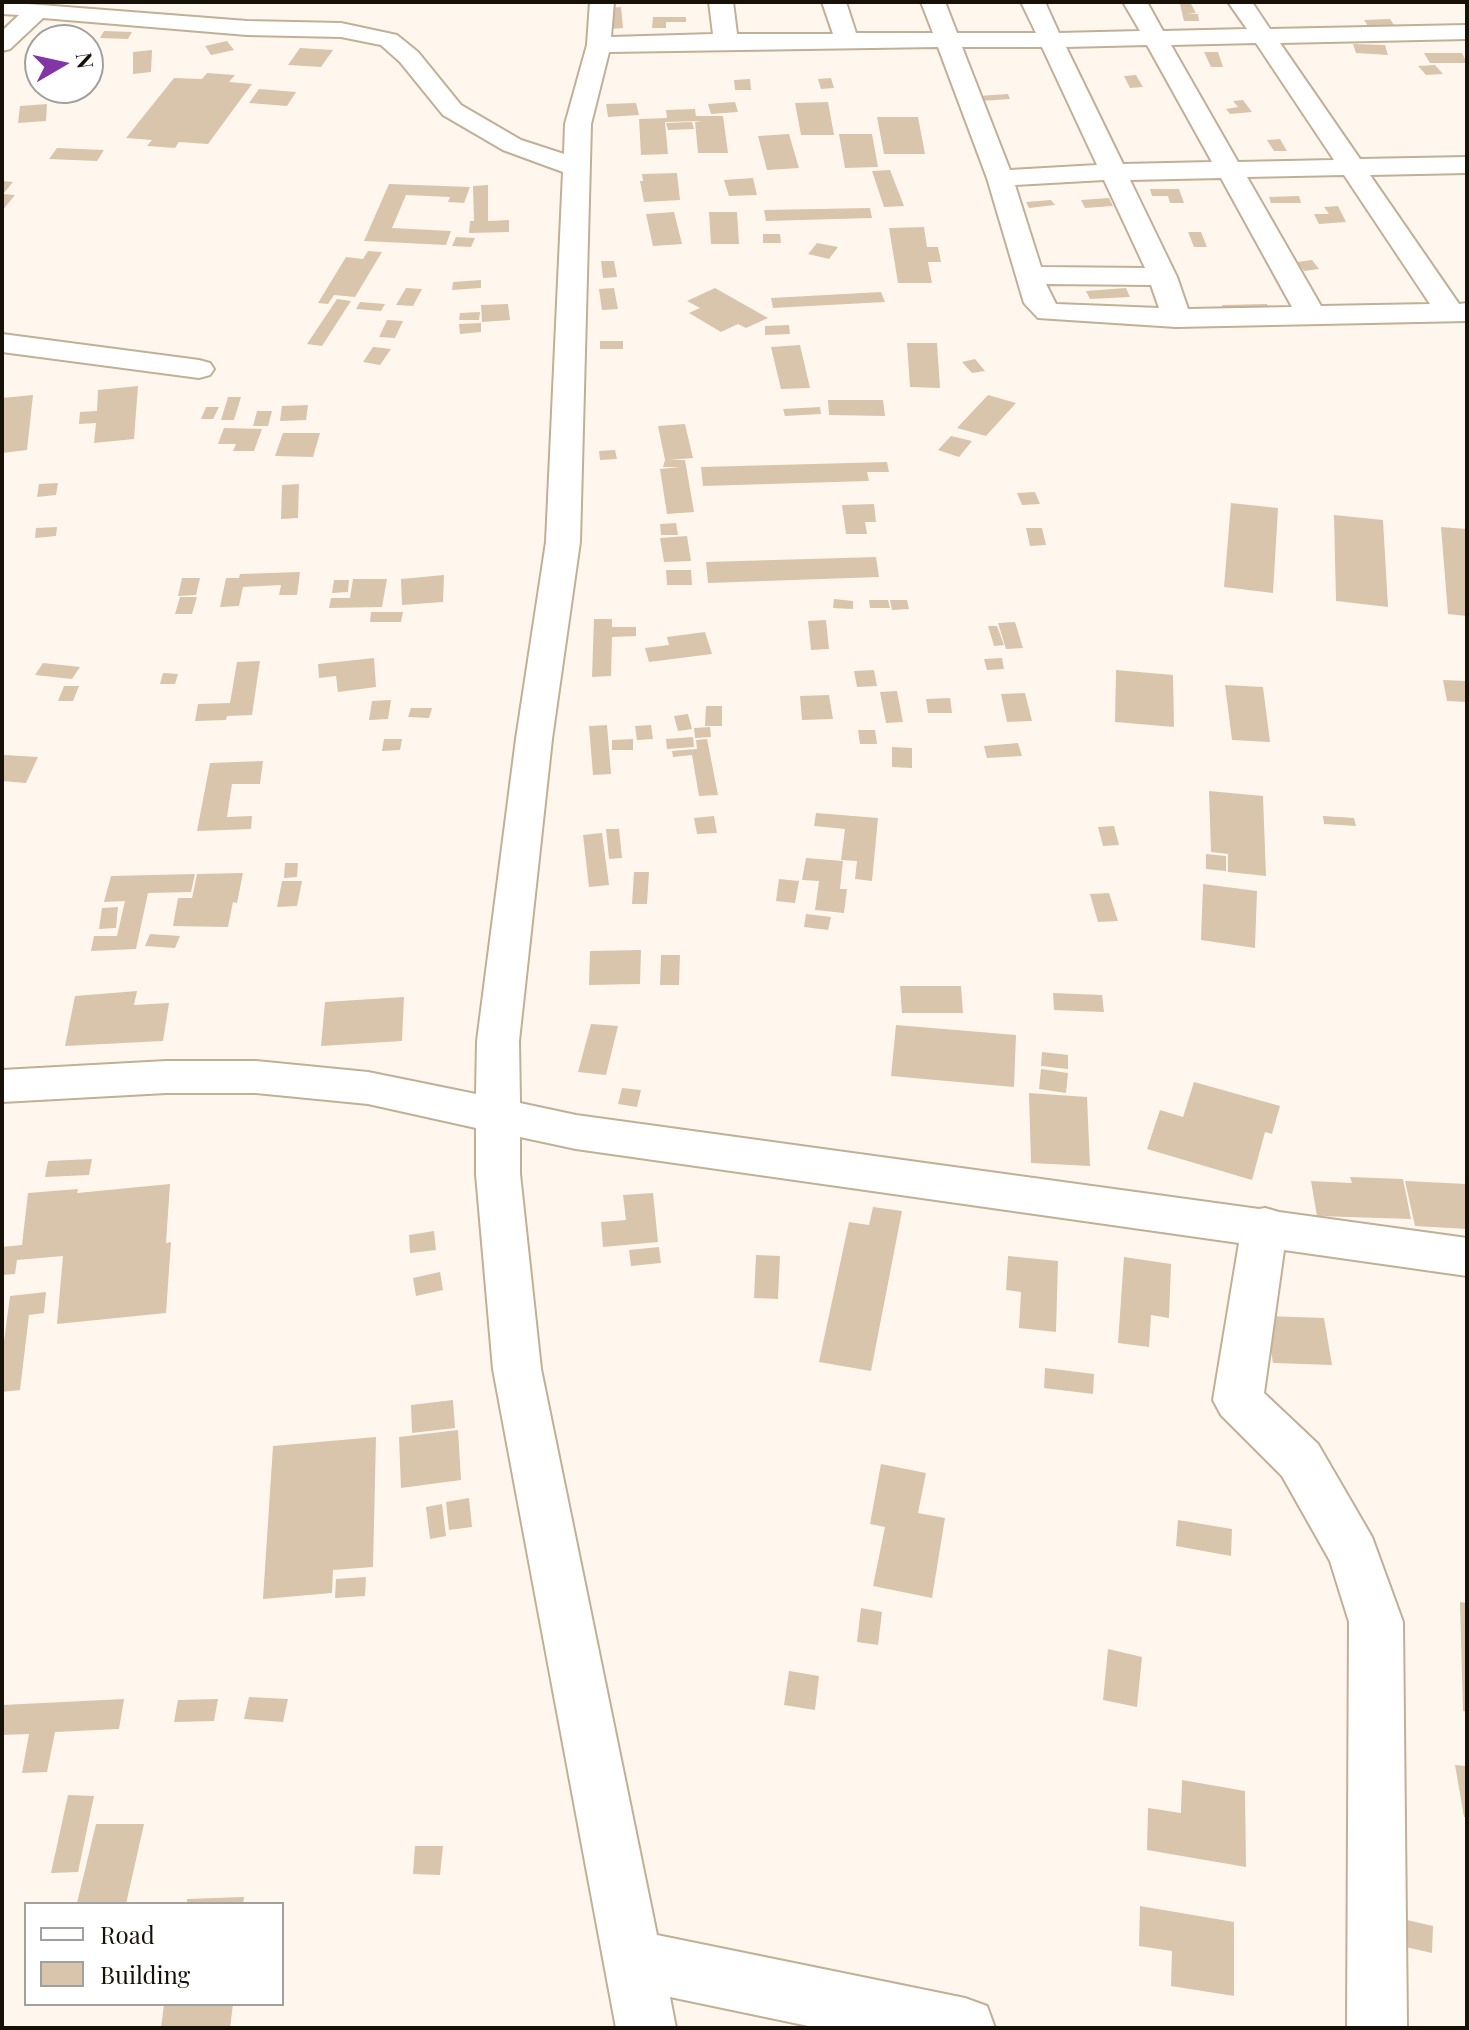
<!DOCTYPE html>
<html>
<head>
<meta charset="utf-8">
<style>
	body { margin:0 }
	#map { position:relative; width:1469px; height:2030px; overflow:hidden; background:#fff7ed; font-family:"Playfair Display",serif }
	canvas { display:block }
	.frame { position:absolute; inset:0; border:4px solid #171108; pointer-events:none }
	.legend { position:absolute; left:24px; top:1902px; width:260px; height:104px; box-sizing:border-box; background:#fff; border:2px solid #a2a09c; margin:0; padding:10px 14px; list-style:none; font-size:24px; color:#171108 }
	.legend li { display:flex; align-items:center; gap:16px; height:40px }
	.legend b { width:40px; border:2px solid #a2a09c }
	.north { position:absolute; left:24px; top:24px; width:80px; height:80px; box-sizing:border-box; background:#fff; border:2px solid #a2a09c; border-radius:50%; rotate:81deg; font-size:22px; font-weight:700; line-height:32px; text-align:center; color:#171108 }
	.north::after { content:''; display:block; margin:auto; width:28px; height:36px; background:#8135a6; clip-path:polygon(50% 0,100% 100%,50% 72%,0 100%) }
</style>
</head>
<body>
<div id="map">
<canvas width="1469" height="2030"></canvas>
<div class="frame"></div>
<ul class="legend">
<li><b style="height:10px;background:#fff"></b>Road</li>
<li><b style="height:22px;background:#d8c5ac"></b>Building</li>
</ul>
<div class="north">N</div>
</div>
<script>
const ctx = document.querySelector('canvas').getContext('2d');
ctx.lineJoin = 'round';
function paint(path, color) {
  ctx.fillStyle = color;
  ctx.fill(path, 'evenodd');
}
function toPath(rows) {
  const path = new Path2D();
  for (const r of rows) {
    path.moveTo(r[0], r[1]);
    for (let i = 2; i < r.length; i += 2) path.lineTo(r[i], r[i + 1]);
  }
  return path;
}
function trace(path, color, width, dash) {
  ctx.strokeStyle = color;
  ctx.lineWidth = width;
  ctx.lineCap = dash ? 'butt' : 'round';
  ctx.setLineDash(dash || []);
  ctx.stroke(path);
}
paint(toPath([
	[1180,4,1191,4,1196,13,1187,14,1198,14,1199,21,1184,21],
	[621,7,623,28,611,29,610,8],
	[653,17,686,17,686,22,666,22,666,28,652,28],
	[1390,19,1394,25,1368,26,1364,20],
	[104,31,132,32,128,39,100,38],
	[227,41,234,50,211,55,205,46],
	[1353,44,1385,45,1388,55,1356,53],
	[300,48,333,50,321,67,288,65],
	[152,50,151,72,133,74,133,52],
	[1204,52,1218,52,1223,67,1211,67],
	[1424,53,1462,53,1467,63,1430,63],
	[1435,65,1443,74,1426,75,1418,66],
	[40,66,40,82,29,83,31,67],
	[207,73,235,75,229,82,252,84,208,144,179,142,175,148,147,146,152,140,126,138,174,78,202,79],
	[1136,75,1143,87,1130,88,1124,76],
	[831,78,834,88,821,89,818,79],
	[750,79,751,90,735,90,734,80],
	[259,89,296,92,287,106,249,103],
	[1008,94,1010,99,980,101,978,96],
	[1243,100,1252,112,1230,114,1226,109,1238,107,1233,101],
	[735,102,738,112,711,114,708,104],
	[828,102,834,135,801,135,795,103],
	[636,103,639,115,608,117,606,104],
	[47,104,46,121,18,123,20,106],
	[695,109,696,116,723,116,728,153,698,153,695,122,701,121,665,122,668,154,641,155,639,119,667,118,666,110],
	[877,117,918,117,925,154,884,154],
	[692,122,694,129,668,130,666,123],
	[789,134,799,168,767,170,758,136],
	[839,134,872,134,878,167,845,168],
	[1280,139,1287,151,1274,151,1267,140],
	[57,148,104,150,97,161,49,159],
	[890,170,904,206,884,207,872,171],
	[677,173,680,200,644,202,640,181,643,181,642,174],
	[753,178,757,195,729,196,724,180],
	[2,181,13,182,3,194,15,195,2,211],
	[389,184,470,187,464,203,448,202,450,197,406,195,392,228,451,231,446,245,364,241],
	[488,185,488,221,509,220,509,232,469,233,470,221,474,221,473,186],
	[1150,189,1179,189,1184,203,1170,203,1168,196,1152,196],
	[1299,196,1301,203,1271,203,1269,197],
	[1109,198,1113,206,1085,208,1081,200],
	[1051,200,1055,205,1029,208,1026,202],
	[1338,206,1346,222,1319,224,1314,214,1329,214,1324,207],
	[870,208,872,218,766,221,764,210],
	[674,212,682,244,653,246,646,214],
	[709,212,737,212,739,244,711,244],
	[924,227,927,247,938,247,941,262,928,262,932,283,898,283,889,228],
	[1188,232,1201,232,1207,247,1194,247],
	[763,234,780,234,781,243,763,243],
	[456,237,475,238,471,247,452,246],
	[817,243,838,247,829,259,808,254],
	[368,251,382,252,355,297,334,295,328,304,318,303,346,257,363,259],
	[1312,260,1319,269,1304,271,1297,262],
	[601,261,614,261,617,277,603,278],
	[481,280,481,288,452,290,453,282],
	[406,288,422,289,413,306,396,305],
	[614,288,618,309,602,310,599,289],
	[715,288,768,318,746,328,738,324,721,332,689,313,700,308,687,301],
	[1126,288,1130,297,1090,299,1086,291],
	[881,292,885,302,773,308,771,298],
	[337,299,351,301,322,346,307,344],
	[360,302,385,304,381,311,356,309],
	[508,304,510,320,482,322,481,305],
	[1267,304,1271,313,1225,313,1222,305],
	[480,312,479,320,459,320,460,313],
	[387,320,403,321,395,338,379,337],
	[481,323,481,332,460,334,459,324],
	[789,325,790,334,765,335,765,326],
	[600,341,623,341,623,349,600,349],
	[907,343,937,343,940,388,910,387],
	[800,345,810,388,781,389,771,347],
	[373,347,391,349,380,365,363,362],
	[975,359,985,371,972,373,962,362],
	[138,386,134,439,94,443,96,423,79,424,80,412,97,411,98,390],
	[33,395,27,450,2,453,2,398],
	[988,395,1016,403,986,436,957,428],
	[228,397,241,397,234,420,221,420],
	[828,400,883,400,885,416,829,415],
	[308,405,306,420,280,421,282,406],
	[206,407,219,407,213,419,201,419],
	[820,407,821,414,785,416,783,409],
	[257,411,272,411,268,426,253,426],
	[685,424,693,458,669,460,685,460,694,512,667,514,660,469,680,467,663,467,665,460,658,426],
	[224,428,262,429,254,451,233,451,236,444,218,444],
	[283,433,320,433,313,457,275,456],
	[951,436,972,441,959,457,938,450],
	[615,450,617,459,600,460,599,451],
	[887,462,889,472,867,472,869,481,703,486,701,467],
	[58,483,56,495,37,497,39,484],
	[299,484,298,518,281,519,282,485],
	[1035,492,1040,504,1022,505,1017,493],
	[1231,503,1278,508,1273,593,1224,587],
	[874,504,876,522,865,522,867,534,846,534,842,505],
	[1334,515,1383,520,1388,607,1336,601],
	[676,523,678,535,661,535,660,524],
	[57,527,56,536,35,538,36,528],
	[1441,527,1467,529,1467,616,1448,614],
	[1026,528,1042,528,1046,545,1030,546],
	[687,536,691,561,664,562,660,538],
	[876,557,879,577,708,583,706,562],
	[666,570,691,570,692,585,667,585],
	[300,572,297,595,279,595,281,585,243,587,239,606,220,607,226,578,239,578,240,574],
	[444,575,443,602,402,605,401,579],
	[182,578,200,578,196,595,178,596],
	[353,579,387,579,382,607,329,608,331,598,350,598],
	[334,580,349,580,348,592,332,593],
	[180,597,197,597,192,614,175,614],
	[834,599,853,601,853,609,833,608],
	[869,600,888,600,890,608,870,608],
	[890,600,907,600,909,609,892,610],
	[371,612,403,612,401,622,370,622],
	[594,619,612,619,612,627,636,627,636,636,612,637,611,676,592,677],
	[826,620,829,649,811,650,808,621],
	[1015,622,1023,648,1006,649,998,623],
	[988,626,997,626,1004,645,994,646],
	[705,632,712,654,649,662,645,648,669,645,667,637],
	[374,658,376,687,338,692,336,676,319,678,318,664],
	[1002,658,1004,669,987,670,984,659],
	[260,661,252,715,227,716,226,720,195,721,198,704,230,703,237,662],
	[43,663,80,667,72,679,35,675],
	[874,670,877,686,857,687,854,671],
	[1116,670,1173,675,1174,727,1115,722],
	[163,673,178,674,175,684,160,684],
	[1443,680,1467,681,1467,702,1447,701],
	[1225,685,1263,687,1270,742,1232,740],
	[64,686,79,686,73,701,58,701],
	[897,691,903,722,886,723,880,692],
	[1025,693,1032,721,1007,722,1001,694],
	[829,695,833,719,802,720,800,696],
	[950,698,952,713,928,713,926,699],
	[391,700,388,719,369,720,372,701],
	[706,706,722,706,722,726,705,726],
	[411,708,432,708,429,718,408,717],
	[688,714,692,729,678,731,674,716],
	[607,725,611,774,593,775,589,726],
	[651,725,653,739,637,740,635,726],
	[710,727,711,737,695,738,694,728],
	[858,730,875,730,877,744,860,744],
	[693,737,694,747,667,749,666,739],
	[384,739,402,739,400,750,382,751],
	[633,739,633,750,612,750,612,740],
	[707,739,718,795,699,796,692,755,673,757,672,751,697,749,696,740],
	[1018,743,1022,756,987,758,984,746],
	[892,747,912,748,912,768,892,767],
	[4,755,38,757,26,783,2,781],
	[263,761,260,784,232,784,227,817,252,816,251,829,197,831,210,763],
	[1209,791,1263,796,1266,876,1228,872,1228,854,1211,852],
	[816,813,878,818,872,881,855,879,857,861,841,860,845,829,814,826],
	[714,816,717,833,697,834,694,818],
	[1323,816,1354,818,1356,826,1324,824],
	[1114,826,1119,845,1103,846,1098,827],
	[606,829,619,829,622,858,609,859],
	[602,833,609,885,589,887,583,835],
	[1206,854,1226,856,1226,871,1206,869],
	[806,858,843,861,840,889,847,889,844,913,815,910,819,881,802,880],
	[285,863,298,863,297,877,284,878],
	[634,872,649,872,647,904,632,904],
	[243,873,237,903,233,902,228,927,173,926,178,898,192,898,197,874],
	[195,874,191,892,148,893,136,949,91,951,94,936,117,936,125,901,104,902,111,876],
	[779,879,799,881,795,903,776,901],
	[282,881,302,881,297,906,277,907],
	[1203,884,1257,891,1255,948,1201,940],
	[1109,893,1118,921,1098,922,1090,894],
	[118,907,116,928,99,929,102,908],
	[806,914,831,917,828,930,804,927],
	[150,934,180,936,175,948,145,946],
	[641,950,640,984,589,985,590,951],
	[661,955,680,955,679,985,660,985],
	[900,986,961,986,963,1013,902,1013],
	[137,991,134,1005,169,1003,163,1041,65,1046,75,996],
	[1053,993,1102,995,1104,1012,1054,1010],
	[404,997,402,1041,321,1046,325,1002],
	[591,1024,618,1026,606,1075,578,1072],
	[896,1025,1016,1035,1014,1087,891,1076],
	[1042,1052,1068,1055,1068,1069,1041,1066],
	[1041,1069,1068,1073,1066,1093,1039,1089],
	[1194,1082,1280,1106,1272,1134,1265,1132,1252,1180,1147,1149,1160,1110,1183,1117],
	[622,1088,641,1090,637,1107,618,1104],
	[1029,1093,1087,1097,1090,1166,1031,1163],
	[92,1159,89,1175,45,1177,48,1161],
	[1350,1177,1403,1179,1411,1219,1317,1216,1311,1181,1352,1183],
	[1405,1181,1467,1184,1467,1229,1415,1226],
	[170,1184,166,1243,171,1242,166,1313,57,1324,63,1256,17,1260,15,1274,2,1275,2,1247,22,1245,28,1193,78,1189,77,1193],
	[653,1193,658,1242,603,1247,601,1222,626,1220,623,1195],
	[873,1207,902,1211,871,1371,819,1362,849,1222,869,1225],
	[434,1231,436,1250,410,1253,409,1235],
	[659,1247,661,1263,631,1266,629,1250],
	[756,1255,780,1256,778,1299,754,1298],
	[1008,1256,1058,1261,1056,1332,1019,1328,1021,1292,1006,1290],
	[1124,1257,1171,1264,1169,1318,1151,1315,1149,1347,1118,1343],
	[440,1272,443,1290,416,1296,413,1278],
	[46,1292,44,1313,29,1315,20,1390,2,1392,2,1357,10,1296],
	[1265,1316,1324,1318,1332,1365,1273,1363],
	[1045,1368,1094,1374,1093,1394,1044,1388],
	[453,1400,455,1428,412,1433,411,1405],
	[458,1430,461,1480,401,1488,399,1437],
	[376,1437,373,1567,333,1570,332,1593,263,1599,273,1446],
	[881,1464,926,1473,918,1513,945,1518,932,1598,873,1586,885,1527,870,1524],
	[469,1498,472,1527,449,1530,446,1502],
	[442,1504,446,1536,430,1539,426,1507],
	[1178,1520,1232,1529,1231,1556,1176,1546],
	[366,1577,365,1596,335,1598,336,1579],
	[1460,1602,1467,1603,1467,1712,1463,1711],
	[861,1608,882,1612,878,1645,857,1642],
	[1108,1649,1142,1657,1137,1707,1103,1700],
	[789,1671,819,1676,815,1710,784,1705],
	[249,1697,288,1699,283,1722,244,1719],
	[124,1699,119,1729,55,1732,47,1772,22,1773,29,1734,2,1735,2,1705],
	[218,1699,214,1721,174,1722,178,1700],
	[1455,1765,1467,1766,1467,1817,1464,1817],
	[1182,1780,1245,1791,1246,1867,1147,1850,1148,1808,1181,1813],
	[68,1795,94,1796,78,1872,51,1873],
	[96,1824,144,1824,126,1904,77,1903],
	[415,1846,443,1846,440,1875,413,1874],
	[244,1897,243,1904,187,1904,187,1899],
	[1140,1906,1234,1922,1234,1996,1171,1986,1172,1951,1139,1946],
	[1398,1918,1433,1926,1432,1953,1397,1945],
	[164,2004,233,2004,230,2028,161,2028]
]), '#d8c5ac');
const minor = toPath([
	[2,2,247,21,341,23,397,35,418,52,461,105,521,140,564,154,565,124,587,45,590,2,614,2,611,37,713,34,709,2,733,2,737,34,833,34,822,2,846,2,856,33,933,33,921,2,945,2,957,33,1036,33,1021,2,1045,2,1059,33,1140,31,1123,2,1147,2,1163,31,1247,29,1228,2,1252,2,1270,29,1467,25,1467,39,1280,43,1360,159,1467,157,1467,173,1370,175,1459,304,1467,303,1467,321,1176,327,1038,318,1024,303,987,178,938,47,609,52,591,124,580,542,552,739,519,1041,520,1103,576,1115,1259,1209,1265,1208,1279,1212,1467,1238,1467,1276,1284,1250,1264,1393,1318,1444,1372,1537,1403,1622,1407,2028,1347,2028,1349,1622,1330,1561,1282,1476,1221,1415,1213,1400,1239,1243,576,1149,520,1137,520,1174,541,1369,657,1935,965,1998,987,2006,995,2028,818,2028,670,1997,676,2028,616,2028,493,1369,476,1174,476,1128,368,1104,256,1093,166,1093,2,1102,2,1070,166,1061,256,1061,368,1072,476,1094,477,1041,516,739,546,542,563,172,503,150,443,115,400,62,381,45,341,37,247,35,43,18,10,49,2,51,2,31,19,15,2,14,2,2],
	[1256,43,1334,160,1238,162,1171,45,1256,43],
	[1147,45,1212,162,1123,164,1066,47,1147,45],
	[962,47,1042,47,1097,165,1010,170,962,47],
	[1344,175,1430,304,1321,306,1247,177,1344,175],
	[1221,178,1292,307,1188,309,1177,277,1130,180,1221,178],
	[1104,180,1145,268,1041,267,1015,185,1104,180],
	[1046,284,1151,285,1159,308,1056,304,1046,284],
	[2,334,199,360,210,363,214,369,210,375,199,378,2,352,2,334]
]);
trace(minor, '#c1af96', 4);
paint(minor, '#fff');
</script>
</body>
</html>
